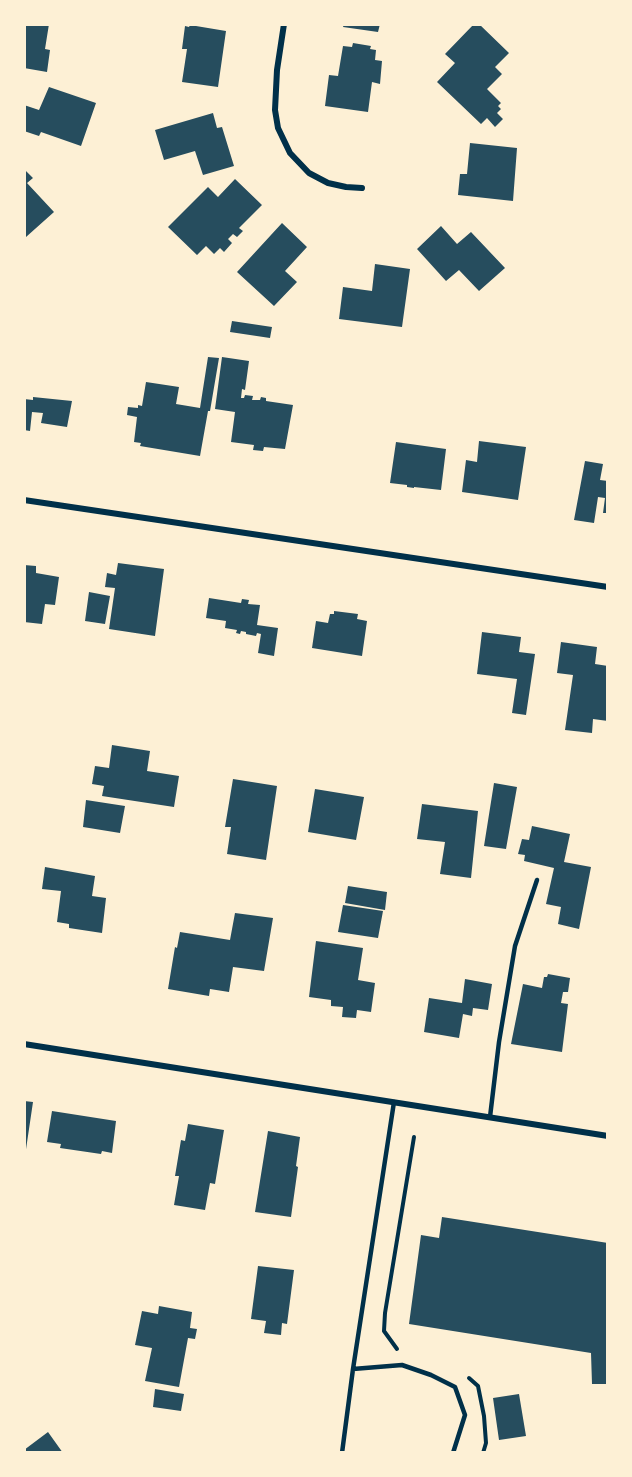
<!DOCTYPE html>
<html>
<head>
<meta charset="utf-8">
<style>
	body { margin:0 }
	#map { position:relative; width:632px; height:1477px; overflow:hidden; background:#fdf0d5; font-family:Barlow,sans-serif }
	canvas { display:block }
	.frame { position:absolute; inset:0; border:26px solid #fdf0d5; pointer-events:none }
</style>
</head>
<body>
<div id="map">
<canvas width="632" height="1477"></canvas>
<div class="frame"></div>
</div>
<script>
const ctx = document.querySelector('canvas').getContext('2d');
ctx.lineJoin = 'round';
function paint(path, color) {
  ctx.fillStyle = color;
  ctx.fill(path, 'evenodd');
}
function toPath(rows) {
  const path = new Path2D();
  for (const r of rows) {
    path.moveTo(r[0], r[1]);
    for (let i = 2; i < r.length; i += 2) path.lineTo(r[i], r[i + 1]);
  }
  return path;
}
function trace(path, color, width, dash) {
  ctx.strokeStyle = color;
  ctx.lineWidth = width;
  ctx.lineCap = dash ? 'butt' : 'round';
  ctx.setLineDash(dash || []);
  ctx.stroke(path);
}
paint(toPath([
	[24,24,49,24,45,49,50,50,47,72,24,68],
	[344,24,380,24,378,32,343,27],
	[474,24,479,24,509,53,495,67,502,74,487,89,501,103,498,106,501,109,497,113,503,119,495,127,487,118,481,124,437,82,455,63,445,54],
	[190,25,226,31,218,87,182,82,187,49,182,49,185,26,189,27],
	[353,43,371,46,370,49,376,50,375,60,382,61,380,84,372,82,368,112,325,106,329,75,338,76,343,46,352,47],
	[49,87,96,103,81,146,41,132,39,136,24,131,24,105,39,110],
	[213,113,217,128,222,127,234,166,203,175,195,151,164,160,155,130],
	[470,143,517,148,513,201,458,195,460,174,467,174],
	[24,169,33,178,27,183,54,212,26,237,24,235],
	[235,179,262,205,239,228,243,231,237,237,233,234,228,239,232,243,224,252,220,248,214,254,206,246,197,255,168,227,208,187,218,197],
	[282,223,307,247,285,271,297,282,274,306,237,272],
	[441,226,457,244,471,232,505,268,479,291,459,270,446,281,417,249],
	[375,264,410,269,402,327,339,319,343,287,372,291],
	[232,321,272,327,270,338,230,332],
	[208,357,219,358,210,411,208,411,200,456,140,446,141,443,134,442,137,417,127,415,128,407,138,408,138,405,142,406,146,382,179,387,176,404,200,408],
	[222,357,249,361,245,390,242,389,241,398,244,398,245,395,253,396,252,400,260,400,261,397,266,398,266,401,293,405,285,449,264,447,263,451,253,450,254,445,231,442,235,412,215,409],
	[33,397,72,401,67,427,41,423,43,413,32,412,30,431,24,430,24,399,33,400],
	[479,441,526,447,518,500,462,492,466,460,477,462],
	[396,442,446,449,441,490,414,487,414,488,407,487,407,485,390,483],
	[585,461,603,464,600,480,608,481,608,513,603,513,605,498,598,497,594,523,574,520],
	[118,563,164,569,155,636,109,629,115,588,105,587,107,573,116,575],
	[24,565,36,566,36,573,59,577,55,605,45,604,42,624,24,622],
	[89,592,110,596,105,624,85,621],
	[209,598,241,603,242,599,249,600,248,604,260,605,257,625,278,628,274,656,258,653,261,634,257,633,256,636,246,634,246,632,241,631,240,634,236,633,237,630,225,628,226,621,206,618],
	[334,611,358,614,357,619,367,621,362,656,312,648,316,621,328,623,330,614,334,614],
	[482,632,521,637,519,652,535,654,526,715,512,713,517,679,477,674],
	[561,642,597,647,595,664,608,666,608,721,593,719,592,733,565,730,573,675,557,673],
	[112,745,150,751,147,771,179,776,174,807,102,796,104,786,92,784,95,766,109,768],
	[233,779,277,786,266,860,227,854,231,827,225,827],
	[494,783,517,787,506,849,484,846],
	[315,789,364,797,356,840,308,832],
	[86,800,125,806,120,833,83,827],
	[422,804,478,811,471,878,440,874,445,842,417,839],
	[532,826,570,834,564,862,591,867,579,929,558,924,561,907,546,904,554,868,524,861,525,855,518,854,522,839,529,840],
	[45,867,95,876,92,896,106,898,102,933,69,928,69,924,57,922,61,891,42,889],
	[348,886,387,892,385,910,345,903],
	[343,905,383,911,378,938,338,932],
	[235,913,273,918,264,971,233,967,229,992,210,989,209,996,168,989,175,947,177,948,180,932,230,940],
	[316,941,363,948,358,980,375,983,371,1012,357,1010,356,1018,342,1017,343,1007,331,1006,331,1000,309,997],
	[548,974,570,978,568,992,563,992,561,1003,568,1004,562,1052,511,1044,523,984,542,988,544,977,547,977],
	[465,979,492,984,488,1010,473,1008,472,1016,463,1014,459,1038,424,1032,429,998,462,1003],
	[24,1101,33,1102,25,1156,24,1156],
	[52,1111,116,1121,112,1153,102,1151,101,1154,60,1148,61,1144,47,1142],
	[188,1124,224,1130,215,1184,210,1183,205,1210,174,1205,179,1176,175,1176,181,1140,185,1141],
	[268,1131,300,1137,296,1166,298,1167,291,1217,255,1212],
	[442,1217,608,1243,608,1384,592,1384,591,1353,409,1324,421,1235,439,1238],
	[258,1266,294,1270,287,1324,282,1323,281,1335,264,1333,266,1321,251,1319],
	[159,1306,192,1312,190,1328,197,1329,195,1339,188,1338,179,1387,145,1381,152,1348,135,1345,142,1311,158,1314],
	[155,1389,184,1394,181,1411,153,1407],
	[519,1394,526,1436,499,1440,493,1398],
	[48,1432,63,1453,24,1453,24,1450]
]), '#264d5e');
trace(toPath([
	[397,1349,384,1331,385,1313,414,1137],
	[469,1378,478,1386,484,1416,486,1443,483,1453]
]), '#003049', 4);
trace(toPath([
	[394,1102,353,1369,402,1365,431,1375,455,1387,465,1415,453,1453],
	[490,1117,499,1042,515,946,537,880],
	[342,1453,353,1369]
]), '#003049', 4.5);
trace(toPath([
	[284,24,277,70,275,110,278,128,290,153,309,173,328,183,346,187,362,188],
	[24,500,608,587],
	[24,1044,608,1136]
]), '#003049', 6);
</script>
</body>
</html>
